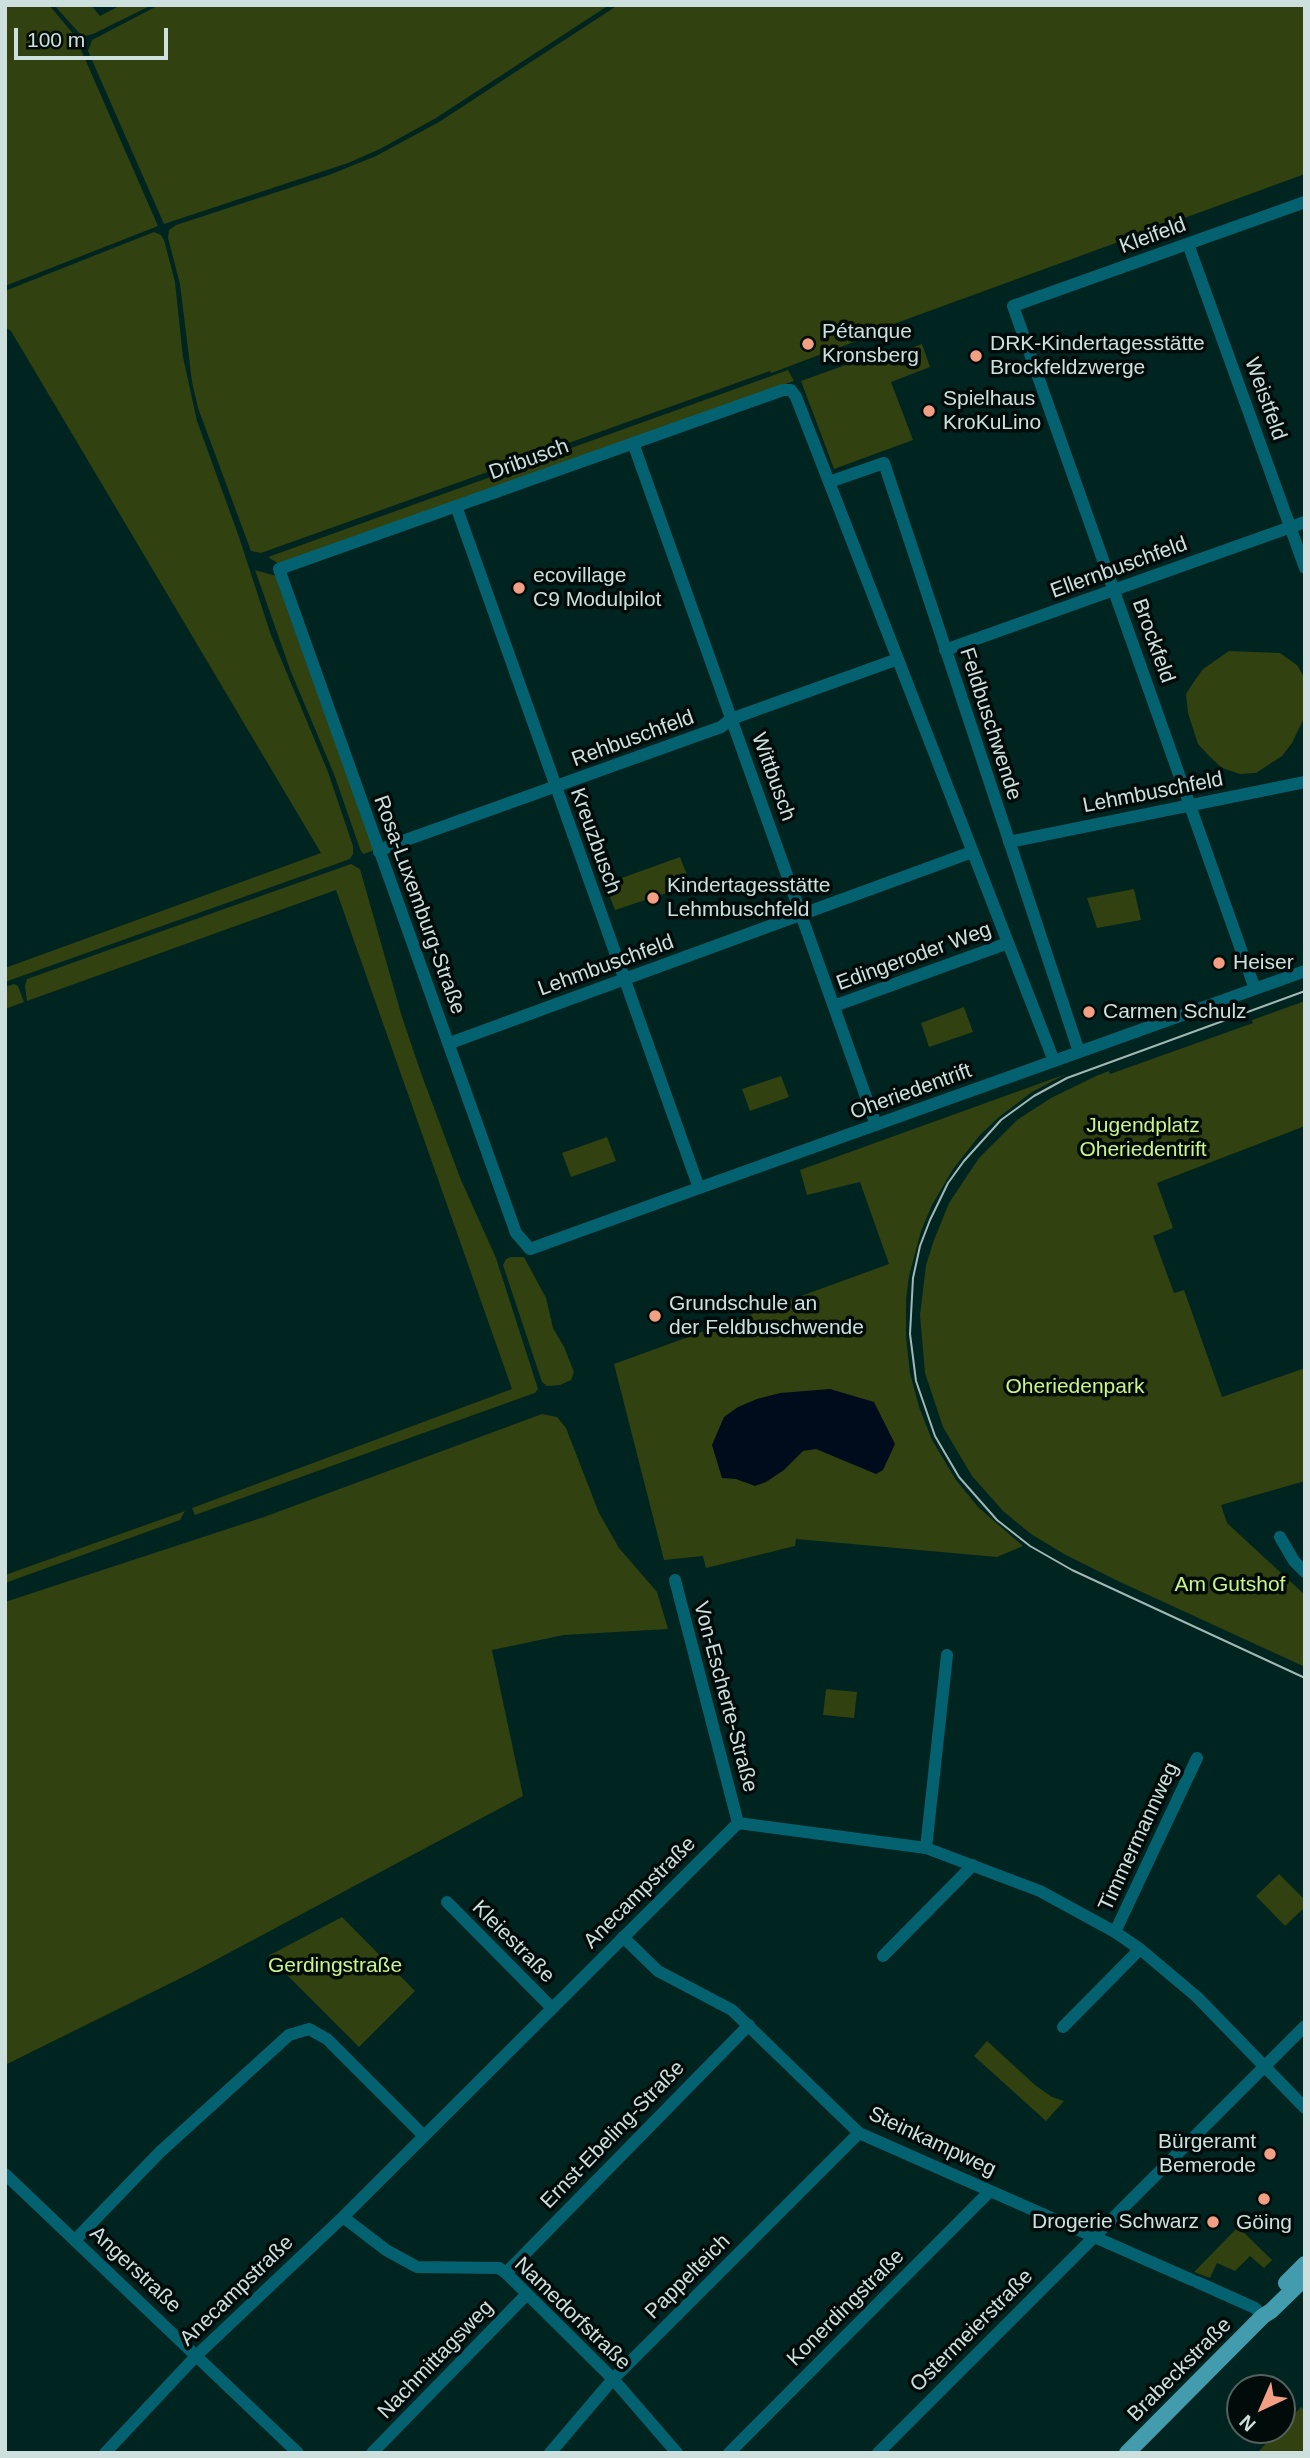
<!DOCTYPE html>
<html>
<head>
<meta charset="utf-8">
<style>
	body { margin:0 }
	#map { position:relative; width:1310px; height:2458px; overflow:hidden; background:#002420; font-family:Helvetica,sans-serif }
	canvas { display:block }
	.frame { position:absolute; inset:0; border:7px solid #cde0dd; pointer-events:none }
	.north { position:absolute; left:1226px; top:2374px; width:70px; height:70px; box-sizing:border-box; background:#010b09; border:2px solid #53605e; border-radius:50%; rotate:224deg; font-size:19px; font-weight:700; line-height:28px; text-align:center; color:#cde0dd }
	.north::after { content:''; display:block; margin:auto; width:24px; height:32px; background:#f39f84; clip-path:polygon(50% 0,100% 100%,50% 72%,0 100%) }
	.scale { position:absolute; left:14px; top:28px; width:154px; height:32px; box-sizing:border-box; border:4px solid #cde0dd; border-top:0; padding-left:9px; font-size:21px; line-height:24px; white-space:nowrap; color:#cde0dd; -webkit-text-stroke:5px #010b09; paint-order:stroke }
</style>
</head>
<body>
<div id="map">
<canvas width="1310" height="2458"></canvas>
<div class="frame"></div>
<div class="north">N</div>
<div class="scale">100 m</div>
</div>
<script>
const ctx = document.querySelector('canvas').getContext('2d');
ctx.lineJoin = 'round';
function paint(path, color) {
  ctx.fillStyle = color;
  ctx.fill(path, 'evenodd');
}
function toPath(rows) {
  const path = new Path2D();
  for (const r of rows) {
    path.moveTo(r[0], r[1]);
    for (let i = 2; i < r.length; i += 2) path.lineTo(r[i], r[i + 1]);
  }
  return path;
}
function trace(path, color, width, dash) {
  ctx.strokeStyle = color;
  ctx.lineWidth = width;
  ctx.lineCap = dash ? 'butt' : 'round';
  ctx.setLineDash(dash || []);
  ctx.stroke(path);
}
function label(font, color, halo, rows, align = 'center') {
  ctx.font = font + ' Helvetica,sans-serif';
  ctx.lineWidth = 7;
  ctx.setLineDash([]);
  ctx.textBaseline = 'middle';
  ctx.strokeStyle = halo;
  ctx.fillStyle = color;
  for (const [text, x, y, turn = 0] of rows) {
    ctx.save();
    ctx.translate(x, y);
    ctx.rotate((+turn || 0) * Math.PI / 180);
    ctx.textAlign = isNaN(turn) ? turn : align;
    if (halo) ctx.strokeText(text, 0, 0);
    ctx.fillText(text, 0, 0);
    ctx.restore();
  }
}
paint(toPath([
	[5,5,49,5,75,36,158,226,5,286],
	[54,5,91,5,100,16,121,5,152,5,93,34,85,36,80,34],
	[159,5,609,5,436,118,380,149,348,163,164,224,88,51,92,40],
	[618,5,1305,5,1305,174,858,337,859,340,790,366,771,373,770,371,261,553,251,551,198,408,192,382,180,284,168,238,169,230,176,225,329,175,376,156,439,122],
	[154,232,161,235,164,240,175,282,183,357,197,421,239,537,271,635,328,772,353,846,353,854,350,859,5,982,5,968,321,853,11,331,5,327,5,291],
	[922,344,930,367,891,382,913,440,834,469,801,381,865,358,868,364],
	[788,370,794,381,279,564,268,557],
	[255,570,276,576,375,850,363,854,360,849,334,774,291,672],
	[1229,651,1280,653,1297,665,1305,679,1305,716,1292,743,1282,756,1256,773,1240,774,1222,768,1208,755,1198,744,1188,713,1186,694,1195,680,1203,669],
	[680,857,691,885,615,910,605,884],
	[351,864,360,869,402,1017,421,1073,461,1180,496,1258,538,1389,535,1393,518,1399,195,1515,192,1508,512,1389,336,890,27,1001,25,986,27,979],
	[1134,889,1141,920,1097,928,1087,898],
	[14,984,18,986,24,1002,5,1009,5,987],
	[1305,1001,1305,1126,1157,1183,1173,1228,1153,1236,1174,1293,1184,1290,1222,1397,1305,1368,1305,1481,1221,1505,1227,1523,1305,1595,1305,1667,1118,1581,1064,1554,1031,1534,1003,1511,972,1476,943,1427,925,1373,920,1315,926,1265,934,1240,949,1203,979,1158,1017,1120,1051,1098,1096,1076,1109,1071,1110,1074,1253,1023,1252,1020],
	[964,1007,973,1032,929,1047,921,1023],
	[1066,1074,1032,1092,999,1117,979,1136,953,1169,932,1205,921,1231,909,1276,906,1300,906,1337,910,1373,919,1407,932,1440,956,1480,978,1507,1023,1546,997,1557,796,1539,795,1546,706,1568,703,1556,664,1560,614,1364,889,1264,860,1182,807,1195,800,1170],
	[781,1076,789,1097,750,1111,742,1089],
	[607,1137,616,1161,571,1177,562,1153],
	[511,1257,524,1257,546,1298,553,1328,564,1347,574,1372,571,1380,560,1385,547,1386,542,1382,503,1265,506,1259],
	[542,1414,557,1417,566,1428,599,1513,619,1548,657,1592,668,1629,564,1635,492,1650,523,1796,193,1972,5,2065,5,1602,264,1517],
	[185,1511,180,1520,5,1583,5,1575],
	[826,1689,857,1692,854,1718,823,1715],
	[1279,1874,1305,1900,1305,1907,1285,1926,1256,1896],
	[342,1917,415,1991,359,2047,268,1956],
	[987,2041,1035,2085,1052,2097,1064,2101,1046,2121,974,2056],
	[1238,2227,1272,2260,1264,2268,1250,2256,1235,2271,1217,2263,1210,2278,1194,2272],
	[1301,2407,1305,2411,1305,2453,1257,2453,1279,2430,1282,2430,1282,2427]
]), '#31410f');
paint(toPath([
	[830,1389,874,1402,895,1444,883,1470,876,1474,816,1449,803,1451,784,1470,766,1482,755,1486,736,1479,722,1478,712,1445,724,1417,738,1407,757,1399,780,1393]
]), '#000c1c');
trace(toPath([
	[1188,244,1305,568],
	[633,443,876,1125],
	[829,482,884,463,1079,1052],
	[456,506,699,1188],
	[945,650,1305,522],
	[1009,842,1305,782],
	[379,852,389,846,721,727,731,719,898,659],
	[1255,989,1013,306,1305,202],
	[834,1006,1008,943],
	[450,1043,972,852],
	[1054,1061,796,397,791,390,783,390,279,569,516,1233,530,1249,699,1188,1054,1061,1305,971],
	[1280,1537,1294,1561,1305,1572],
	[675,1580,738,1823],
	[926,1848,947,1655],
	[447,1902,552,2008],
	[1115,1932,1197,1758],
	[623,1937,658,1971,732,2010,859,2133,1192,2280],
	[883,1956,973,1865],
	[1063,2027,1140,1949],
	[5,2174,298,2453],
	[343,2217,386,2250,417,2267,499,2268,506,2273,613,2379,677,2453],
	[75,2240,160,2152,289,2035,309,2029,327,2039,424,2136],
	[506,2273,749,2025],
	[1197,2282,1255,2308,1263,2316],
	[105,2453,197,2355,343,2217,738,1823,926,1848,1040,1891,1115,1932,1140,1949,1197,1997,1305,2108],
	[372,2453,527,2294],
	[550,2453,613,2379,859,2133],
	[729,2453,990,2191],
	[878,2453,1305,2026]
]), '#04616f', 12);
trace(toPath([
	[1286,2283,1305,2264],
	[1127,2453,1263,2316,1271,2311,1305,2278]
]), '#429cad', 16);
trace(toPath([
	[1305,991,1067,1078,1034,1096,1001,1120,964,1161,948,1183,930,1220,920,1246,913,1278,910,1334,916,1381,935,1436,959,1477,997,1520,1030,1546,1072,1570,1305,1678]
]), '#a1b8b5', 2);
for (const [x, y, r, color] of [
	[808,344,7,"#f39f84"],
	[976,356,7,"#f39f84"],
	[929,411,7,"#f39f84"],
	[519,588,7,"#f39f84"],
	[653,898,7,"#f39f84"],
	[1219,963,7,"#f39f84"],
	[1089,1012,7,"#f39f84"],
	[655,1316,7,"#f39f84"],
	[1270,2154,7,"#f39f84"],
	[1264,2199,7,"#f39f84"],
	[1213,2222,7,"#f39f84"]
]) {
  const dot = new Path2D();
  dot.arc(x, y, r, 0, 2 * Math.PI);
  ctx.fillStyle = color;
  ctx.fill(dot);
  trace(dot, '#010b09', 2.5);
}
label('21px', '#cde0dd', '#010b09', [
	["Kleifeld",1153,236,-20],
	["Weistfeld",1265,399,70],
	["Dribusch",529,460,-20],
	["Ellernbuschfeld",1119,568,-20],
	["Brockfeld",1153,641,70],
	["Feldbuschwende",990,724,72],
	["Rehbuschfeld",633,739,-20],
	["Wittbusch",773,777,70],
	["Lehmbuschfeld",1153,793,-11],
	["Kreuzbusch",595,841,70],
	["Rosa-Luxemburg-Straße",419,905,70],
	["Edingeroder Weg",914,957,-20],
	["Lehmbuschfeld",606,966,-20],
	["Oheriedentrift",911,1092,-20],
	["Von-Escherte-Straße",725,1697,75],
	["Timmermannweg",1139,1837,-65],
	["Anecampstraße",640,1893,-45],
	["Kleiestraße",513,1942,45],
	["Ernst-Ebeling-Straße",613,2135,-46],
	["Steinkampweg",932,2142,25],
	["Angerstraße",135,2270,43],
	["Pappelteich",688,2277,-45],
	["Anecampstraße",237,2291,-44],
	["Konerdingstraße",846,2308,-45],
	["Namedorfstraße",572,2314,44],
	["Ostermeierstraße",972,2331,-45],
	["Nachmittagsweg",436,2360,-46],
	["Brabeckstraße",1180,2370,-45]
]);
label('21px', '#cde0dd', '#010b09', [
	["Pétanque",822,332],
	["Kronsberg",822,356],
	["DRK-Kindertagesstätte",990,344],
	["Brockfeldzwerge",990,368],
	["Spielhaus",943,399],
	["KroKuLino",943,423],
	["ecovillage",533,576],
	["C9 Modulpilot",533,600],
	["Kindertagesstätte",667,886],
	["Lehmbuschfeld",667,910],
	["Heiser",1233,963],
	["Carmen Schulz",1103,1012],
	["Grundschule an",669,1304],
	["der Feldbuschwende",669,1328],
	["Bürgeramt",1256,2142,"right"],
	["Bemerode",1256,2166,"right"],
	["Drogerie Schwarz",1199,2222,"right"],
	["Göing",1264,2223,"center"]
], 'left');
label('21px', '#ccf487', '#010b09', [
	["Jugendplatz",1143,1126],
	["Oheriedentrift",1143,1150],
	["Oheriedenpark",1075,1387],
	["Am Gutshof",1230,1585],
	["Gerdingstraße",335,1966]
]);
</script>
</body>
</html>
